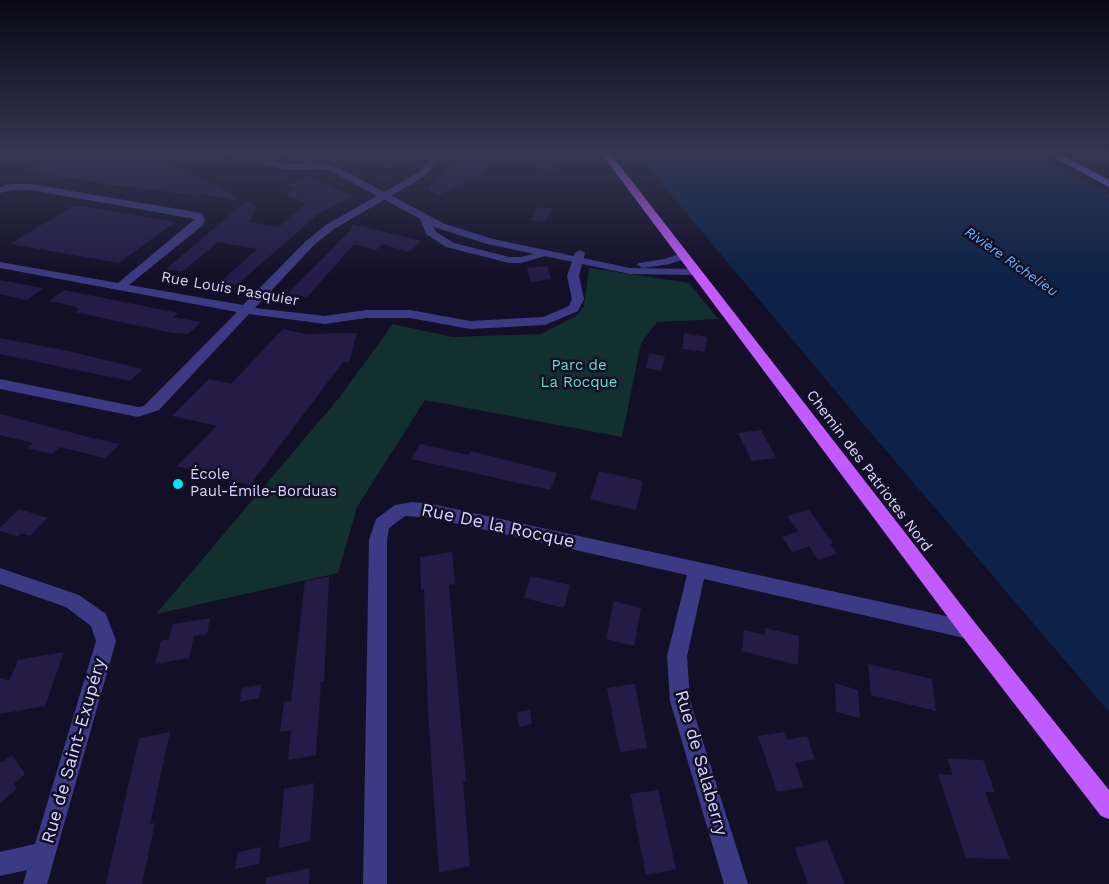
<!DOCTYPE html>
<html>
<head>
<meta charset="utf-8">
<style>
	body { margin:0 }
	canvas { display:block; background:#130f26 }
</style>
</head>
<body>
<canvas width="1109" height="884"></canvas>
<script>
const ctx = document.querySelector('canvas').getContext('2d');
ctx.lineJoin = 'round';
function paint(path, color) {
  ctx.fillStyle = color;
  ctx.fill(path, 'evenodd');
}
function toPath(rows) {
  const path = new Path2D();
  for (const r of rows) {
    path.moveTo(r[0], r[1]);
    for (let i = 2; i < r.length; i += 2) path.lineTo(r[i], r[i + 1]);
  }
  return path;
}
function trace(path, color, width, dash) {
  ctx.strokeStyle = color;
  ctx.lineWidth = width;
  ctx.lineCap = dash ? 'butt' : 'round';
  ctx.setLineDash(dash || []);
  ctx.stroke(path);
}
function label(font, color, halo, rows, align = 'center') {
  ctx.font = font + ' "Work Sans",sans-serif';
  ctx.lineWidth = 5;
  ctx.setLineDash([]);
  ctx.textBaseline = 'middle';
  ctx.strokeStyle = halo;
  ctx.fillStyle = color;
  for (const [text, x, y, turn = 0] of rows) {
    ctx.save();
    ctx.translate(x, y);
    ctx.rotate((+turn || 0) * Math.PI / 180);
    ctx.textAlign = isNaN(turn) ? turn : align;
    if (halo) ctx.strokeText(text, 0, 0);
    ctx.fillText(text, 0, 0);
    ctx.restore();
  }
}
paint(toPath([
	[589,268,689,283,718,319,657,322,641,343,622,437,425,400,357,507,338,573,156,614,339,398,393,324,452,337,541,334,576,316,584,306]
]), '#12302f');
paint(toPath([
	[636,153,1033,153,1109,194,1109,712,865,426]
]), '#0c2248');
paint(toPath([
	[131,153,170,153,166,162,237,197,236,200,200,194,197,196,127,186,124,187,26,170,56,154,117,162],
	[394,153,432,153,391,169,374,161],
	[464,153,501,153,482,174,439,195,427,189],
	[544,156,562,158,555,170,537,168],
	[307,177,353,196,318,214,237,285,220,282,257,249,218,242,182,272,166,269,246,201,256,206,250,222,279,227,306,204,285,195,298,188,287,186],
	[73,206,85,206,175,222,119,263,10,244],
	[538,207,552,209,545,222,530,220],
	[352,224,421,241,409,252,382,244,376,250,354,244,307,297,287,294,351,230],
	[547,266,551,279,531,282,527,268],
	[0,280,43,288,27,300,0,294],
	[64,290,178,313,173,317,201,322,188,334,172,333,75,312,80,309,75,308,77,307,49,301],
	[283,329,305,334,357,333,349,362,343,362,250,485,177,466,217,426,172,416,209,379,231,384],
	[684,333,707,337,705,352,682,349],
	[0,338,68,351,143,369,130,381,33,361,0,354],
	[649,353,665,356,662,371,646,368],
	[0,414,92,438,120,444,105,458,60,447,52,454,27,448,33,443,0,435],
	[761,430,776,458,752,461,738,433],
	[420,444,468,455,471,451,557,473,550,490,411,459],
	[599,471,643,481,636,510,590,499],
	[19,509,48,518,30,536,21,533,18,536,0,531,0,528],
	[809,510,833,543,830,544,837,554,818,560,809,546,792,552,782,537,798,531,787,516],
	[452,552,455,584,449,585,466,781,463,782,470,866,439,873,428,711,424,589,421,590,420,557],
	[531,576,570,585,564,608,524,598],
	[329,577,324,682,321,682,316,755,288,760,291,730,280,732,284,702,291,701,305,581],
	[614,601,641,608,634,646,606,639],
	[210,618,207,634,194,636,189,658,155,664,161,641,169,639,173,624],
	[765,628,799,636,798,665,742,651,744,630,765,635],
	[64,652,45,706,0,714,0,678,9,681,18,660],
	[868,664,932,679,936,711,871,695],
	[835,683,858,690,860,718,836,712],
	[261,684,259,698,240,702,242,688],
	[635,684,647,748,620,752,607,688],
	[530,710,532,724,519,727,517,712],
	[170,732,150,824,155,823,142,884,106,884,139,738],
	[784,732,787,740,807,736,815,759,795,763,804,787,777,792,758,736],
	[12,755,25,774,14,784,17,789,0,803,0,762,1,763],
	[947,759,983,760,995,792,985,792,1010,859,966,858,938,774,953,775],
	[314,783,310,841,279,848,284,789],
	[658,790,676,869,646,875,630,794],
	[827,840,845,884,808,884,795,848],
	[261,847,259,864,235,869,238,852],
	[310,868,309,884,266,884,265,878]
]), '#241b47');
paint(toPath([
	[215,153,232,153,288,164,322,163,327,166,322,169,288,170,215,153],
	[326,153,334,153,336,163,330,163,326,153],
	[436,153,444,153,425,176,334,229,314,245,255,308,325,316,366,310,410,310,470,321,543,317,569,306,572,299,567,276,575,253,580,250,585,253,579,276,584,299,578,311,545,325,470,329,410,318,366,318,325,324,249,314,159,410,138,417,0,389,0,379,138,407,144,406,237,312,0,268,0,262,118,283,195,219,31,190,11,190,0,193,0,187,10,184,31,184,201,213,205,219,203,225,129,285,243,305,306,241,326,225,419,172,436,153],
	[425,215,430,218,436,232,454,243,509,257,521,257,547,251,552,254,521,263,509,263,446,247,426,234,420,218,425,215],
	[412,502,432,504,969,621,976,624,979,630,976,636,969,639,704,579,687,656,690,701,748,884,724,884,670,701,667,656,687,575,432,518,405,516,389,528,387,540,387,884,363,884,369,540,376,519,395,505,412,502],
	[0,568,79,595,106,614,116,641,47,884,23,884,27,870,0,876,0,852,35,844,96,641,91,626,66,607,0,584,0,568]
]), '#3d3a85');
paint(toPath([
	[274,153,287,153,339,168,445,224,493,239,630,268,696,269,702,272,696,275,630,274,487,244,437,228,333,172,274,153],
	[683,253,687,254,687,258,670,264,643,268,637,265,639,263,664,259,683,253]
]), '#3d3a85');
paint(toPath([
	[1046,153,1057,153,1109,180,1109,187,1046,153]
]), '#6f6bff');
paint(toPath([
	[601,153,610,153,976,624,1109,790,1109,819,1101,816,962,636,601,153]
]), '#c25bff');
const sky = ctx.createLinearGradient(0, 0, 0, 277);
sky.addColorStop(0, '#0a0815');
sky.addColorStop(0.55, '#333752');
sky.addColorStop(1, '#33375200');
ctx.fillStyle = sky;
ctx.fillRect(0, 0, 1109, 277);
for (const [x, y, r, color] of [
	[178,484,6,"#00e5ff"]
]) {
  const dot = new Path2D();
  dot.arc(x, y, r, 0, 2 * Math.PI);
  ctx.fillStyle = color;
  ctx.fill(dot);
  trace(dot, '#130f26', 2);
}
label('italic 14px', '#62b6ff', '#130f26', [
	["Rivière Richelieu",1011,262,35]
]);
label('15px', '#d9d4ff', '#130f26', [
	["Rue Louis Pasquier",230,289,10],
	["Chemin des Patriotes Nord",869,471,53]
]);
label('15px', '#5fe0c0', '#130f26', [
	["Parc de",579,366],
	["La Rocque",579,383]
]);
label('15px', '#d9d4ff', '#130f26', [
	["École",190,475],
	["Paul-Émile-Borduas",190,492]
], 'left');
label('18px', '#d9d4ff', '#130f26', [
	["Rue De la Rocque",498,526,12],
	["Rue de Saint-Exupéry",74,751,-74],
	["Rue de Salaberry",701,763,74]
]);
</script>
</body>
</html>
